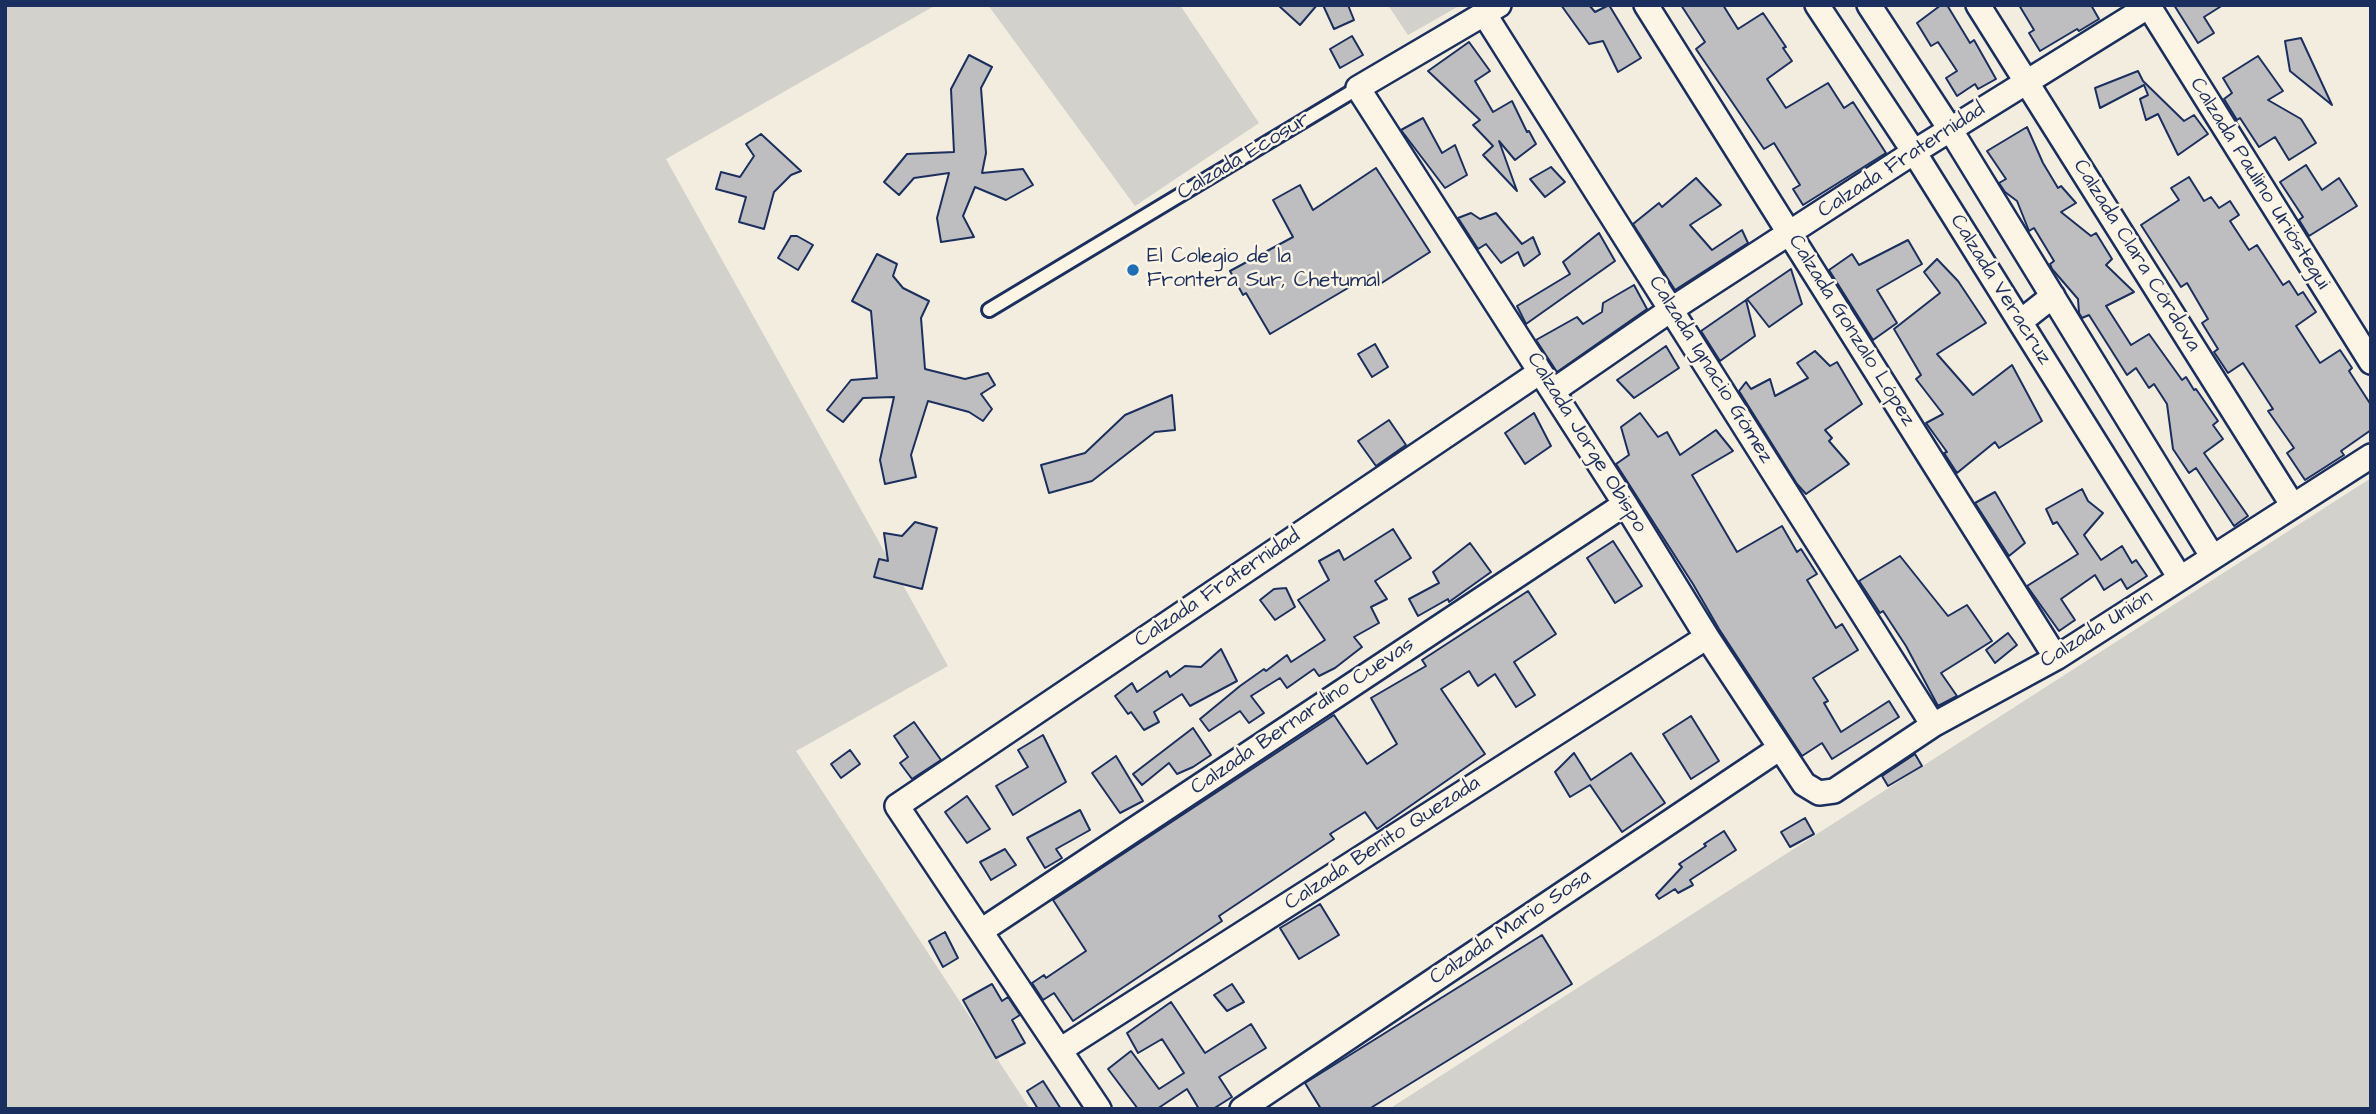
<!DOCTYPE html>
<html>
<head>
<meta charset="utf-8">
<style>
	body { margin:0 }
	#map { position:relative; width:2376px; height:1114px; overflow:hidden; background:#f3ede0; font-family:"Architects Daughter",sans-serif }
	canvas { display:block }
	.frame { position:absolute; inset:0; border:7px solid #1b2f5e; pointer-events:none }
</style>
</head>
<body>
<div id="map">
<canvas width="2376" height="1114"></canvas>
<div class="frame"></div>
</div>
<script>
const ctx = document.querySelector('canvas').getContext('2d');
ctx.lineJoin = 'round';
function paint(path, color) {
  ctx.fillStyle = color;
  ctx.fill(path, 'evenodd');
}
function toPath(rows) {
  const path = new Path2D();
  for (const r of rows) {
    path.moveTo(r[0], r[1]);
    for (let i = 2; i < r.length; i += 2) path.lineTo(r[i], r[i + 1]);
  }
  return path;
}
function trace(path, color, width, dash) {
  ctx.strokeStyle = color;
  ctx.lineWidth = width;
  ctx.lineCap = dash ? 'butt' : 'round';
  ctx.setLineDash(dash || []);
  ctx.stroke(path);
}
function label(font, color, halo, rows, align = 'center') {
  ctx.font = font + ' "Architects Daughter",sans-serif';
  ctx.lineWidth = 5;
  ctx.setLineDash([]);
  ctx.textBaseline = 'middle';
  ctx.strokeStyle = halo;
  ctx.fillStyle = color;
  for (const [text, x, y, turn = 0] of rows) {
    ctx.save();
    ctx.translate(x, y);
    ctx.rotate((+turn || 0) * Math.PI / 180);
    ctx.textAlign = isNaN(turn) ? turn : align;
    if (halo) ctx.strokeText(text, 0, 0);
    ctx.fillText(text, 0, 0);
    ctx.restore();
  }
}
paint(toPath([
	[5,5,936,5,666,159,948,666,796,751,1030,1109,5,1109],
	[988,5,1180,5,1259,123,1135,206],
	[1388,5,1461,5,1408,35],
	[2371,478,2371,1109,1389,1109]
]), '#d3d1cc');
const building = toPath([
	[1278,5,1317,5,1300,25,1278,5],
	[1323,5,1348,5,1354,20,1334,29,1323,5],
	[1561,5,1589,5,1595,12,1609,5,1641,58,1618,72,1603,41,1589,44,1561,5],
	[1681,5,1723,5,1738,29,1763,13,1786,47,1783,48,1792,61,1767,79,1786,108,1828,83,1844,108,1853,102,1886,153,1803,205,1793,189,1800,185,1774,143,1764,149,1696,49,1705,42,1681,5],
	[1941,5,1947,5,1970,43,1974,40,1996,79,1978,89,1975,84,1957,96,1946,78,1957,71,1938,42,1931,46,1917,23,1941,5],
	[2019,5,2091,5,2099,19,2079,31,2077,29,2040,51,2029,33,2034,30,2019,5],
	[2174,5,2223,5,2204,17,2214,33,2198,43,2174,5],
	[1352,36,1363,55,1340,68,1330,49,1352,36],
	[2301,38,2332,105,2290,71,2285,41,2301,38],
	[1469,42,1490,71,1475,81,1493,112,1512,101,1527,132,1529,131,1536,144,1515,160,1499,141,1517,191,1483,155,1493,146,1473,125,1480,120,1428,71,1469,42],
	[969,55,992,67,981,88,986,153,982,173,1023,169,1033,185,1006,200,975,187,963,216,974,237,941,242,937,218,949,173,914,178,899,195,884,182,907,154,954,152,951,89,969,55],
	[2258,56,2283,91,2268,100,2301,119,2316,143,2289,160,2275,137,2259,147,2240,118,2237,120,2224,99,2232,93,2223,78,2258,56],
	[2138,71,2143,81,2184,121,2194,115,2208,134,2178,155,2158,114,2146,120,2140,99,2148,95,2144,85,2100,108,2095,88,2138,71],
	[1423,118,1442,153,1455,145,1467,175,1445,188,1401,130,1423,118],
	[2027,127,2043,163,2058,188,2061,186,2076,203,2061,212,2091,236,2096,233,2112,259,2106,265,2134,292,2106,306,2131,345,2149,334,2182,380,2186,377,2194,390,2196,389,2218,421,2213,425,2223,439,2204,453,2248,516,2234,526,2196,468,2189,473,2173,449,2167,404,2154,384,2149,388,2136,368,2127,375,2089,315,2082,318,2079,313,2078,299,2052,269,2050,264,2054,261,2034,228,2029,231,2017,201,2005,192,1999,183,2006,179,1987,151,2027,127],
	[761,134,801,171,791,175,774,192,764,229,739,222,746,197,716,189,721,172,740,177,754,156,746,144,761,134],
	[2306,165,2322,190,2339,178,2357,206,2309,236,2299,220,2303,217,2280,182,2306,165],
	[1551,167,1565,182,1545,197,1530,179,1551,167],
	[1376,168,1430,252,1377,286,1370,275,1270,334,1246,293,1243,295,1230,271,1293,237,1273,200,1300,185,1313,210,1376,168],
	[2189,177,2204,201,2211,197,2219,208,2230,201,2239,215,2230,221,2249,250,2257,245,2283,285,2289,281,2298,295,2303,292,2316,312,2296,326,2320,363,2340,350,2352,368,2349,371,2371,405,2371,430,2341,451,2344,455,2305,480,2287,453,2294,448,2268,411,2273,409,2243,363,2228,373,2214,352,2218,349,2202,323,2208,319,2187,283,2181,287,2141,225,2179,200,2171,188,2189,177],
	[1696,178,1721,205,1690,225,1712,250,1742,230,1748,243,1675,290,1633,224,1659,203,1662,207,1696,178],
	[1471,213,1480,219,1496,213,1522,244,1533,237,1540,254,1524,266,1518,252,1501,263,1486,244,1478,249,1458,218,1471,213],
	[1599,233,1615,261,1526,324,1517,306,1570,274,1563,262,1599,233],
	[791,236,797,236,813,245,798,270,778,258,791,236],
	[1908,240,1922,264,1877,290,1897,323,1873,340,1829,270,1852,254,1859,265,1908,240],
	[877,254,897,264,893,276,903,288,929,301,921,318,925,369,965,379,988,373,995,385,981,394,992,409,983,421,969,412,928,401,911,455,916,477,885,484,880,460,894,397,863,398,843,422,827,410,851,380,877,378,871,311,852,301,877,254],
	[1937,259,1958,281,1986,323,1937,354,1973,395,2012,365,2042,421,1999,448,1995,442,1957,473,1944,453,1947,452,1926,423,1943,414,1916,379,1921,375,1894,329,1940,293,1924,272,1937,259],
	[1791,269,1802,304,1769,327,1747,299,1791,269],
	[1634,285,1647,309,1557,372,1536,340,1577,317,1583,324,1602,312,1603,303,1634,285],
	[1746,300,1755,336,1720,361,1701,331,1746,300],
	[1375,344,1388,367,1372,377,1358,354,1375,344],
	[1666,346,1679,368,1634,398,1617,380,1666,346],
	[1815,351,1830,366,1837,362,1862,404,1825,430,1832,438,1829,441,1849,464,1806,494,1797,484,1739,391,1746,382,1751,389,1770,379,1775,396,1808,378,1797,363,1815,351],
	[1172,395,1175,430,1155,432,1092,481,1049,493,1041,465,1085,453,1125,415,1172,395],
	[1534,413,1551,446,1525,464,1505,433,1534,413],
	[1640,413,1658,437,1667,432,1680,455,1716,430,1733,451,1692,475,1737,552,1782,526,1797,552,1801,549,1817,574,1807,580,1836,628,1842,624,1858,650,1813,678,1828,701,1824,703,1841,732,1889,701,1899,717,1832,759,1822,743,1802,756,1719,629,1693,584,1616,464,1629,455,1621,427,1640,413],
	[1389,420,1406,445,1376,466,1358,441,1389,420],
	[2082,489,2088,501,2103,513,2084,535,2101,560,2122,546,2132,563,2136,560,2147,576,2127,589,2121,579,2104,590,2095,575,2061,599,2075,620,2059,631,2027,586,2078,554,2057,522,2053,524,2046,509,2082,489],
	[1995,492,2025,543,2009,556,1975,503,1995,492],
	[915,522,937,528,922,589,874,577,879,559,888,561,884,533,902,536,915,522],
	[1393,529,1411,558,1375,581,1387,599,1371,607,1379,623,1354,637,1362,647,1335,668,1319,676,1314,669,1287,688,1280,678,1251,696,1264,713,1249,723,1240,711,1209,731,1200,719,1240,686,1264,669,1266,671,1287,655,1291,662,1325,640,1298,600,1329,580,1319,561,1339,550,1344,560,1393,529],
	[1613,541,1642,586,1615,603,1587,558,1613,541],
	[1470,543,1491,572,1449,602,1448,599,1418,616,1409,599,1439,583,1433,572,1470,543],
	[1900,556,1948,616,1967,605,1992,641,1941,673,1957,696,1938,706,1906,646,1883,611,1880,613,1859,581,1900,556],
	[1286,588,1295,607,1275,620,1260,600,1274,589,1286,588],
	[1528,591,1556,634,1514,662,1535,695,1516,707,1495,674,1478,686,1469,671,1441,689,1485,754,1377,829,1365,812,1330,834,1334,839,1219,916,1222,921,1073,1021,1054,993,1043,1000,1032,983,1044,975,1046,978,1086,951,1053,900,1334,715,1367,764,1397,744,1371,698,1426,666,1422,660,1528,591],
	[2008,633,2017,645,1995,663,1986,650,2008,633],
	[1221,649,1237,681,1190,706,1182,694,1154,712,1159,722,1144,730,1131,712,1128,714,1115,696,1132,683,1137,692,1167,671,1170,677,1185,666,1201,667,1221,649],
	[1691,716,1719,761,1691,779,1663,734,1691,716],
	[914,722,941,760,912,779,900,763,908,757,894,736,914,722],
	[1193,728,1211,755,1193,767,1177,774,1169,763,1142,785,1133,774,1193,728],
	[1043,735,1066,782,1013,815,996,786,1028,767,1018,750,1043,735],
	[850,750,860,764,841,778,831,764,850,750],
	[1574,753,1591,780,1631,753,1665,803,1622,832,1590,785,1570,797,1555,772,1574,753],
	[1915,754,1922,766,1888,786,1882,776,1915,754],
	[1116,756,1143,801,1120,813,1092,773,1116,756],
	[967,796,990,829,967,843,945,812,967,796],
	[1080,810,1090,830,1056,849,1062,858,1045,868,1027,838,1080,810],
	[1805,818,1814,834,1790,847,1781,832,1805,818],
	[1724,831,1736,850,1690,880,1693,885,1678,893,1675,889,1659,899,1656,895,1682,867,1679,864,1706,846,1704,844,1724,831],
	[1005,849,1016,865,991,880,980,862,1005,849],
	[1320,904,1339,935,1299,959,1280,928,1320,904],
	[945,932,958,958,943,967,929,941,945,932],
	[1542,935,1572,984,1369,1109,1321,1109,1305,1083,1542,935],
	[992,984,1002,1001,1008,997,1020,1015,1012,1020,1025,1043,996,1058,963,1000,992,984],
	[1232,984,1244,1002,1227,1011,1214,995,1232,984],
	[1171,1002,1205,1053,1251,1024,1266,1048,1219,1077,1232,1097,1213,1109,1199,1109,1187,1089,1157,1109,1138,1109,1108,1069,1131,1051,1159,1089,1184,1073,1162,1039,1138,1053,1127,1033,1171,1002],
	[1043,1081,1061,1109,1038,1109,1027,1091,1043,1081]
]);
paint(building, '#bebec0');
trace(building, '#1b2f5e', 2);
const lane = toPath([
	[989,310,1358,88]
]);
const street = toPath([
	[1499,5,1358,88,1625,504,1707,637,1804,784,1819,793,1834,791,1933,725,2056,658,2371,456],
	[1646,5,2056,658],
	[1817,5,1914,152,2180,578],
	[1869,5,1950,129,2212,556],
	[1978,5,2293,506],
	[2148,5,2371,362],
	[1485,15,1933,725],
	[2020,322,2053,296],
	[1553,391,1672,309,1914,152,2149,6],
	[981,931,1625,504],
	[1060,1050,1707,637],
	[1099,1109,897,806,1540,372],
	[1242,1109,1780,748]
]);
trace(lane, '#1b2f5e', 18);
trace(street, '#1b2f5e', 28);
trace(lane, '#fcf5e5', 12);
trace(street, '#fcf5e5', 23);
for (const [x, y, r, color] of [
	[1133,270,7,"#1f6fb2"]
]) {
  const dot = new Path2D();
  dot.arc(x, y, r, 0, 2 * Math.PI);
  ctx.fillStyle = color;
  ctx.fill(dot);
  trace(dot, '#fcf5e5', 2.5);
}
label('21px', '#1b2f5e', '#fcf5e5', [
	["Calzada Ecosur",1244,157,-31],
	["Calzada Fraternidad",1902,161,-33],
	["Calzada Paulino Urióstegui",2259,184,58],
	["Calzada Clara Córdova",2136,256,58],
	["Calzada Veracruz",2000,290,58],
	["Calzada Gonzalo López",1851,331,58],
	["Calzada Ignacio Gómez",1710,370,58],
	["Calzada Jorge Obispo",1586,443,58],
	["Calzada Fraternidad",1218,589,-34],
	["Calzada Unión",2097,630,-32],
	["Calzada Bernardino Cuevas",1303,717,-34],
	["Calzada Benito Quezada",1383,844,-33],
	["Calzada Mario Sosa",1511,928,-34]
]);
label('21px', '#1b2f5e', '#fcf5e5', [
	["El Colegio de la",1147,258],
	["Frontera Sur, Chetumal",1147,282]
], 'left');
</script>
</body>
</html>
